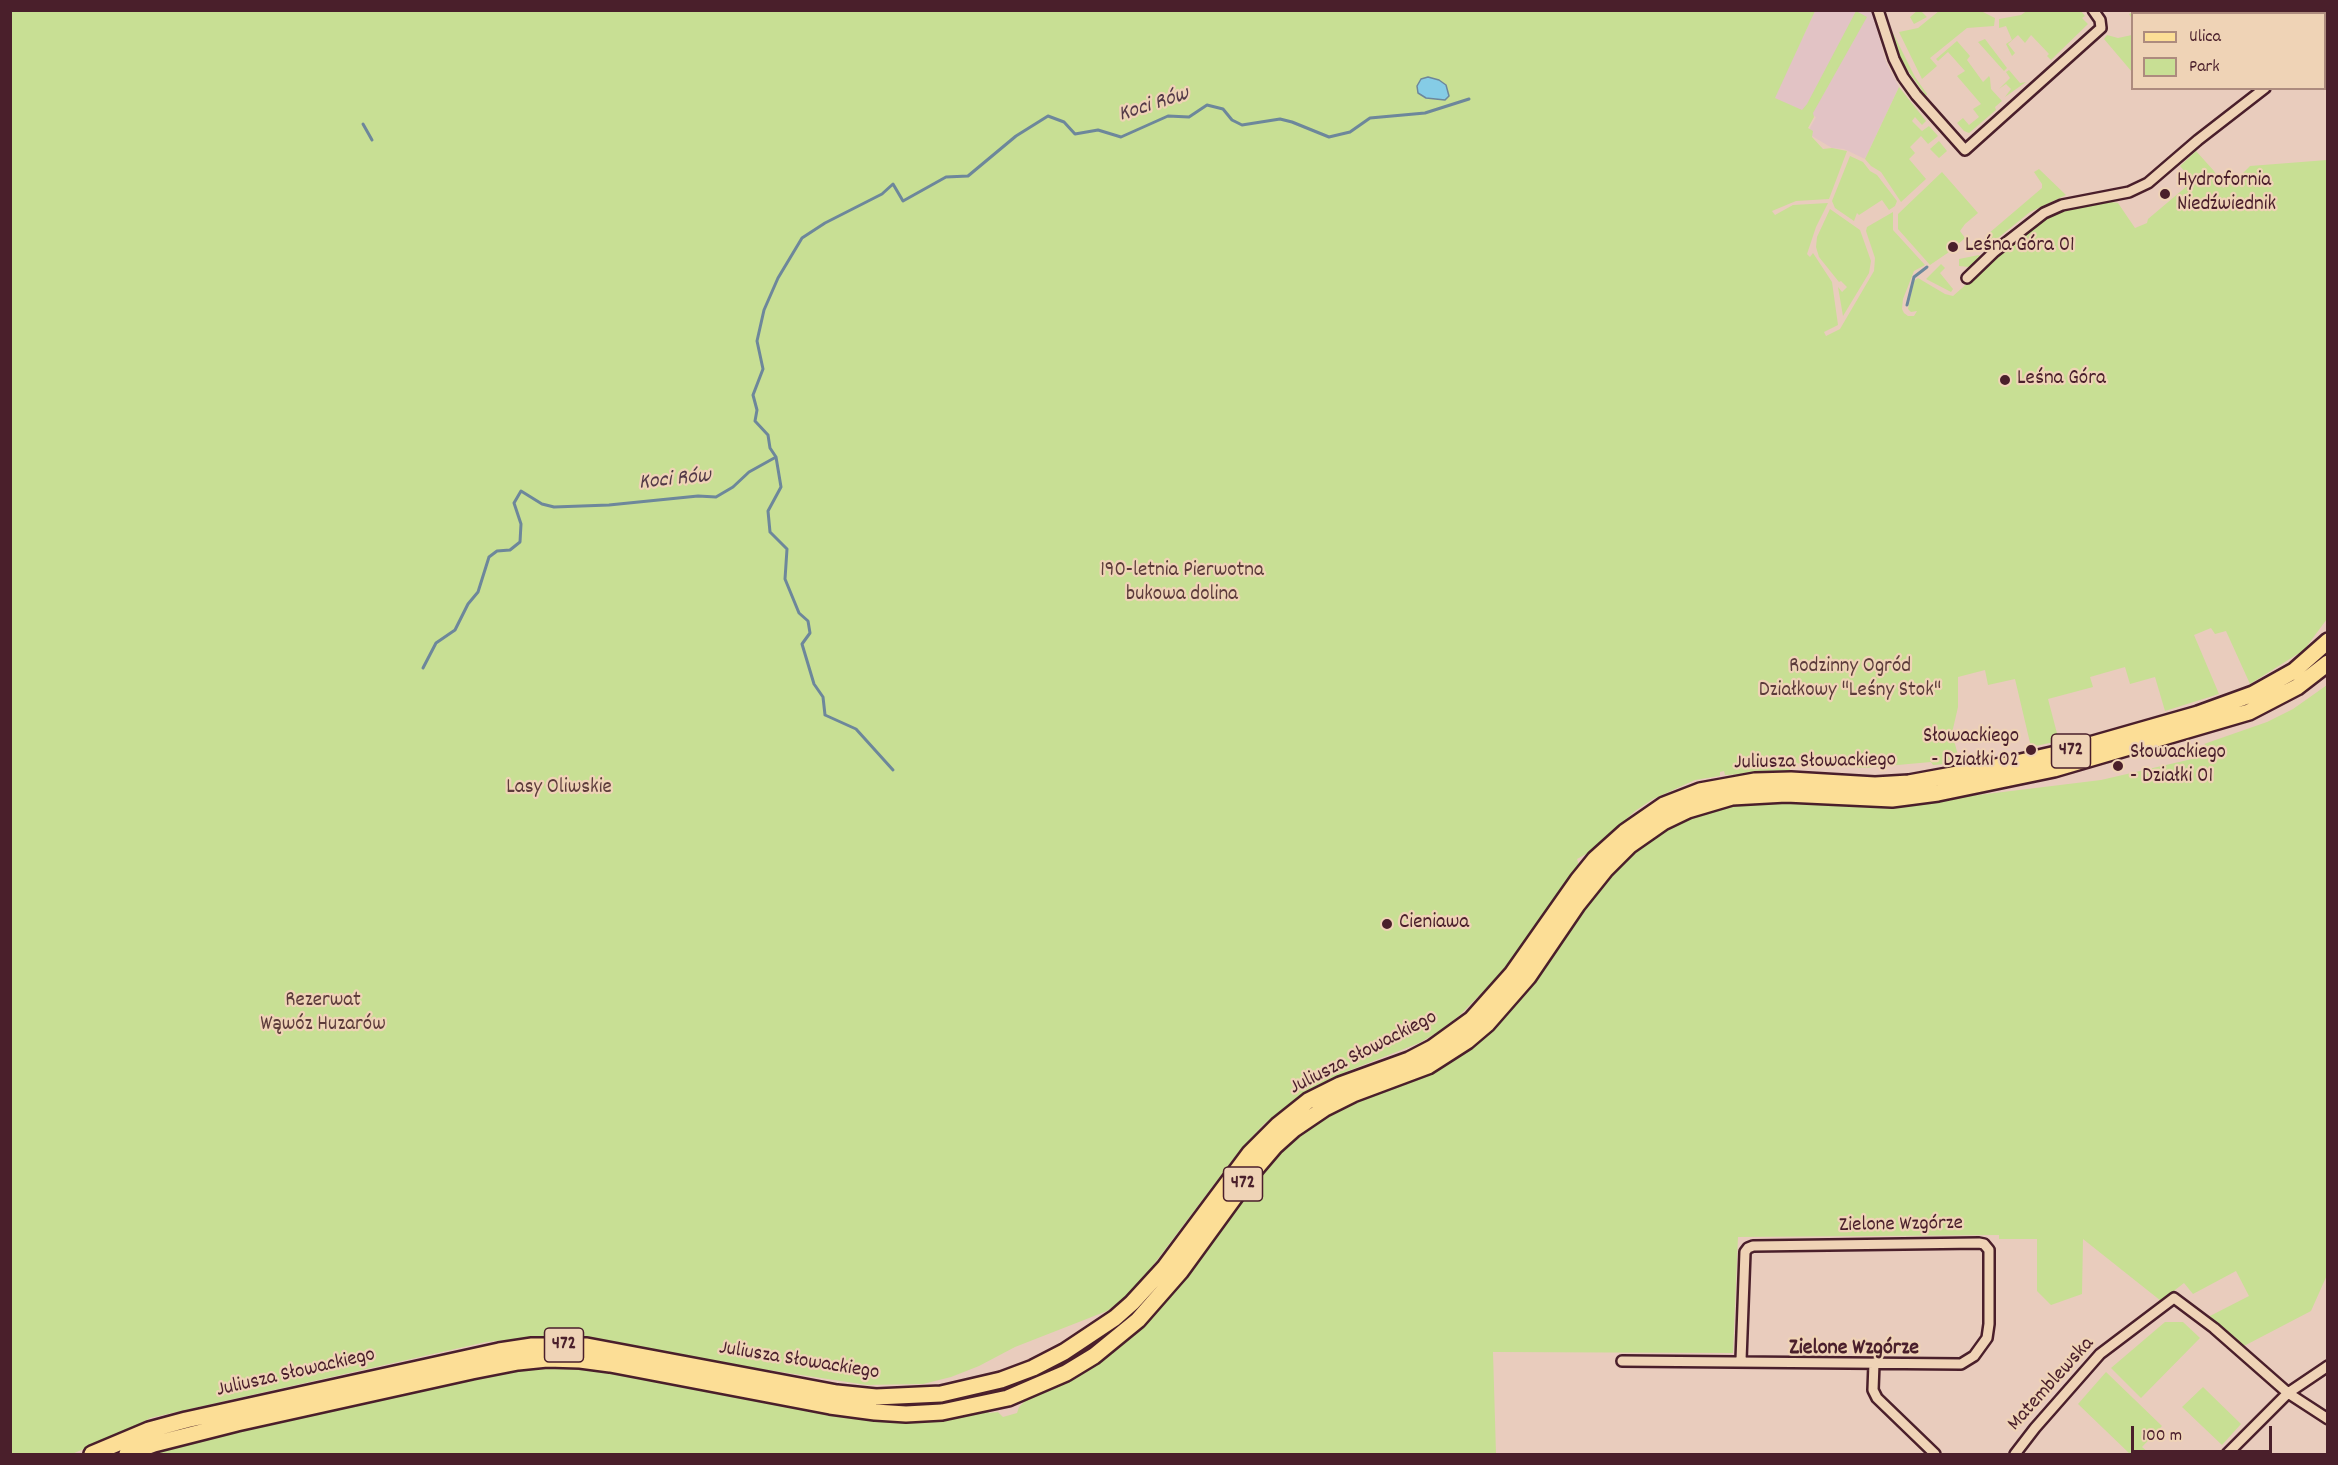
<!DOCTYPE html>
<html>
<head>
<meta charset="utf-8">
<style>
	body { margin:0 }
	#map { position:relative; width:2338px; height:1465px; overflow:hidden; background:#e9ccbd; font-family:Dekko,sans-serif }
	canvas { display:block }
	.frame { position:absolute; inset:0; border:12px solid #4a1f2b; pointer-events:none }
	.legend { position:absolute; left:2131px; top:12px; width:195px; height:78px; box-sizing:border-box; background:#efd3b6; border:2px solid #ad8b7e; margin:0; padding:8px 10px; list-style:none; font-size:18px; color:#4a1f2b }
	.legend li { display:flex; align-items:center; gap:12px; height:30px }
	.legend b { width:30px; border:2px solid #ad8b7e }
	.scale { position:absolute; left:2131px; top:1426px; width:141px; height:27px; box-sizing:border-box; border:3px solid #4a1f2b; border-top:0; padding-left:8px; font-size:18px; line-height:21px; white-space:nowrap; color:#4a1f2b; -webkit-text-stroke:4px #efd3b6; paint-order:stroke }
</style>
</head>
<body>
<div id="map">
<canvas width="2338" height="1465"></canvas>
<div class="frame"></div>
<ul class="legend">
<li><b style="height:8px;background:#fcde96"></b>Ulica</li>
<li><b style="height:16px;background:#c8df94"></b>Park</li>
</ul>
<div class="scale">100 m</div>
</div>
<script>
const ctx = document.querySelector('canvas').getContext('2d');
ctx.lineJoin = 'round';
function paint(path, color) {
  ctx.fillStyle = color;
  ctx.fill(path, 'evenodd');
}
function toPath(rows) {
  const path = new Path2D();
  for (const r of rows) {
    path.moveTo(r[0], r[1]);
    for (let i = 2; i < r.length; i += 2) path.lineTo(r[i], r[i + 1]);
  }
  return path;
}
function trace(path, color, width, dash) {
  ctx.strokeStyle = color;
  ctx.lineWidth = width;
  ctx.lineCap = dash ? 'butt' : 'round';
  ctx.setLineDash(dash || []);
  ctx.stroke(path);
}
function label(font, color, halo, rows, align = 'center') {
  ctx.font = font + ' Dekko,sans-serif';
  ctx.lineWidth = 4.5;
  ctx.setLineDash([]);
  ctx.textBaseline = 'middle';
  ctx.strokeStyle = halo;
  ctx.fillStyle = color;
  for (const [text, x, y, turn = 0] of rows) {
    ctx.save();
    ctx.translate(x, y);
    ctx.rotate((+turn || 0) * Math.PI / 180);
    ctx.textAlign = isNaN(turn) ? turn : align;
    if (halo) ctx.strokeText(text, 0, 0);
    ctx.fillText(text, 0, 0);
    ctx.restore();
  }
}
paint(toPath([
	[1815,11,1872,11,1886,62,1899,87,1865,159,1844,149,1832,148,1807,133,1816,117,1774,98]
]), '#e2c3c5');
paint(toPath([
	[1918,10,1921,11,1927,17,1914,24,1910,17],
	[2028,10,2081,11,2085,16,2082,18,2088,24,2051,60,2047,56,2049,54,2031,35,2025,43,2018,35,2008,44,2015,53,2012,56,2006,44,2012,40,2006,26,1999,28,1999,19,2021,15],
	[2136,10,2192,11,2194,13,2132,14,2132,19,2129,14],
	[2213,10,2264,11,2268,13,2209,13],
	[10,11,1815,11,1775,98,1802,110,1807,104,1856,11,1867,17,1813,113,1814,117,1808,128,1813,131,1812,137,1823,149,1832,148,1847,151,1829,199,1796,201,1772,211,1775,215,1793,205,1828,203,1816,227,1807,254,1810,257,1813,253,1832,282,1838,325,1824,332,1826,336,1840,329,1874,271,1875,258,1866,231,1867,227,1893,212,1893,230,1925,265,1914,271,1903,299,1902,309,1904,313,1908,316,1914,316,1917,311,1911,312,1908,309,1914,281,1918,278,1945,294,1953,296,2014,242,2051,215,2092,204,2111,202,2118,203,2135,228,2147,223,2148,219,2193,181,2180,166,2196,151,2214,171,2223,188,2235,181,2250,166,2327,160,2327,619,2304,650,2250,684,2226,631,2215,634,2211,628,2194,635,2219,694,2165,711,2155,677,2130,684,2125,667,2090,677,2093,687,2048,699,2059,741,2031,747,2015,679,1988,685,1985,670,1958,677,1958,707,1952,733,1959,759,1958,763,1933,765,1931,762,1864,768,1791,763,1790,770,1782,772,1725,775,1724,771,1720,772,1720,776,1695,780,1653,799,1635,811,1590,852,1577,859,1579,865,1502,972,1460,1015,1438,1032,1419,1043,1348,1071,1321,1085,1296,1099,1264,1124,1240,1150,1142,1280,1123,1299,1107,1311,1015,1347,979,1366,951,1377,923,1384,867,1385,755,1368,585,1337,537,1337,486,1342,150,1418,133,1428,72,1454,11,1454],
	[1939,11,1981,11,1995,18,1994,26,1967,28,1930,58,1937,66,1922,79,1899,32,1918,28],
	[1893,33,1915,77,1927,94,1926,96,1903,64,1892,35],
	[2107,35,2118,38,2132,35,2132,72,2104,39],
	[1985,39,2007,68,2004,71,1978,42],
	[1957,41,1970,56,1967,60,1983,82,1989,76,1990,78,1991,89,2002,101,1995,107,1996,110,1969,133,1964,131,1957,123,1963,118,1969,125,1979,117,1973,109,1981,104,1957,76,1965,71,1948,52,1938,61,1936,59],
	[2009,70,2020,83,2026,82,2005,97,2011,89,2006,84,1999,89,2010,78,2006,72],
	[1899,87,1926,121,1922,125,1915,117,1912,121,1922,131,1929,126,1938,136,1928,144,1921,136,1910,147,1915,153,1909,159,1926,179,1901,202,1881,172,1871,166,1865,159],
	[1939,141,1947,151,1939,158,1930,149],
	[1850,156,1863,162,1870,171,1877,175,1897,201,1895,206,1889,210,1882,200,1859,215,1857,213,1854,221,1835,208,1832,201],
	[2039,169,2066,195,2030,212,1998,238,1989,239,1986,236,1988,234,2042,188,2042,184,2034,172],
	[1942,172,1978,213,1965,224,1960,231,1965,238,1955,247,1953,245,1948,249,1949,252,1930,265,1898,229,1898,214],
	[1830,209,1860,230,1871,261,1869,273,1843,316,1838,287,1842,292,1847,287,1841,281,1839,282,1819,257,1816,247,1817,237],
	[1979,255,1981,257,1969,267,1959,266,1959,259],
	[1941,264,1945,268,1940,273,1953,289,1951,292,1926,279],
	[2327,685,2327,1275,2311,1311,2242,1347,2208,1317,2249,1296,2236,1271,2193,1294,2184,1283,2161,1301,2083,1239,2082,1294,2051,1305,2037,1291,2037,1239,1999,1239,1999,1235,1738,1237,1733,1353,1493,1352,1496,1454,143,1454,179,1444,518,1368,558,1367,592,1369,839,1414,937,1419,988,1410,989,1413,998,1412,1003,1417,1017,1413,1019,1407,1030,1396,1090,1366,1126,1341,1169,1297,1272,1158,1296,1136,1324,1116,1343,1106,1443,1066,1467,1050,1494,1027,1518,1001,1611,871,1634,850,1656,833,1689,817,1726,804,1783,801,1888,806,2101,780,2218,753,2204,744,2267,722,2293,709],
	[2165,1322,2183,1322,2200,1338,2141,1398,2111,1368],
	[2106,1372,2162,1426,2142,1447,2150,1454,2130,1454,2078,1404],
	[2203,1387,2241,1424,2222,1445,2182,1407]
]), '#c8df94');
const water = toPath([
	[1428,77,1439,80,1446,85,1449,96,1445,100,1426,98,1418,93,1417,86,1421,79,1428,77]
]);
paint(water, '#85cce6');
trace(water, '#6d879b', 1.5);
trace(toPath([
	[363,124,372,140],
	[1907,305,1914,277,1927,267],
	[776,457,781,487,768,511,770,532,787,549,785,579,799,613,808,621,810,633,802,644,814,684,823,697,825,715,856,729,893,770],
	[423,668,436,643,455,630,468,604,478,592,489,557,497,551,510,550,520,542,521,524,514,503,521,491,542,504,554,507,609,505,698,496,716,497,733,487,749,472,776,457,770,448,768,435,755,421,757,410,753,395,763,369,757,341,764,310,778,278,802,238,825,223,882,194,893,184,903,201,946,177,968,176,1016,136,1048,116,1064,122,1075,134,1098,130,1121,137,1168,116,1189,117,1207,105,1223,109,1232,120,1242,125,1280,119,1292,122,1329,137,1350,132,1370,118,1425,113,1469,99]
]), '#6d879b', 3);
const street = toPath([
	[1878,10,1894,59,1903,77,1916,95,1965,150,2101,28,2100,20,2093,10],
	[2324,25,2328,13],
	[1967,278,1994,252,2044,213,2062,205,2129,192,2148,183,2198,140,2265,88],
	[1622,1361,1961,1364,1974,1356,1987,1338,1989,1324,1989,1250,1984,1244,1979,1243,1753,1246,1748,1248,1745,1252,1741,1360],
	[1874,1363,1873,1390,1877,1398,1935,1454],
	[2015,1454,2035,1428,2100,1354,2174,1298,2214,1328,2288,1393,2328,1419],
	[2227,1454,2288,1393,2328,1366]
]);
const primary = toPath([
	[92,1454,149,1430,186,1420,499,1351,532,1346,587,1346,837,1393,876,1397,941,1394,1001,1380,1033,1368,1064,1352,1115,1318,1132,1303,1165,1267,1250,1153,1278,1125,1308,1101,1340,1085,1409,1060,1432,1048,1472,1019,1512,974,1578,880,1595,859,1625,832,1664,805,1700,791,1755,781,1791,780,1875,785,1909,783,2012,764,2065,752,2198,714,2253,694,2294,671,2328,641],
	[127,1454,154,1444,237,1423,472,1371,518,1362,547,1359,580,1360,610,1364,830,1406,875,1412,906,1414,942,1412,1008,1398,1066,1373,1094,1356,1138,1320,1180,1272,1252,1173,1275,1146,1294,1129,1325,1108,1353,1094,1428,1066,1467,1041,1487,1024,1528,977,1577,905,1605,870,1630,845,1663,822,1688,810,1732,797,1786,794,1892,799,1938,793,2054,769,2249,712,2297,687,2328,663]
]);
trace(street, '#4a1f2b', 14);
trace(primary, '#4a1f2b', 20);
trace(street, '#efd3b6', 9);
trace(primary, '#fcde96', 15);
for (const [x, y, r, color] of [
	[2165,194,6,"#4a1f2b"],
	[1953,247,6,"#4a1f2b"],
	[2005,380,6,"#4a1f2b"],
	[2031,750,6,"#4a1f2b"],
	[2118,766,6,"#4a1f2b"],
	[1387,924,6,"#4a1f2b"]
]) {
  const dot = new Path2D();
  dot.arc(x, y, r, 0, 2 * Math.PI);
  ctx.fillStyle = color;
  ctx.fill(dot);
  trace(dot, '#efd3b6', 2);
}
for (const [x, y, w] of [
	[2071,751,39],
	[1243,1184,39],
	[564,1345,39]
]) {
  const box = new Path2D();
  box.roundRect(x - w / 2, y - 17, w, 34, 4.5);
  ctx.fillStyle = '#efd3b6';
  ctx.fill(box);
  trace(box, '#4a1f2b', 1.5);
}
label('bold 20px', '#4a1f2b', null, [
	["472",2071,751],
	["472",1243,1184],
	["472",564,1345]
]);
label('21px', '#4a1f2b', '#efd3b6', [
	["Hydrofornia",2177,182],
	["Niedźwiednik",2177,206],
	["Leśna Góra 01",1965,247],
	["Leśna Góra",2017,380],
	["Słowackiego",2019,738,"right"],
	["- Działki 02",2019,762,"right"],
	["Słowackiego",2130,754],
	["- Działki 01",2130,778],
	["Cieniawa",1399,924]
], 'left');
label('21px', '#5d3c3b', '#efd3b6', [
	["190-letnia Pierwotna",1182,572],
	["bukowa dolina",1182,596],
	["Rodzinny Ogród",1850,668],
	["Działkowy \"Leśny Stok\"",1850,692],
	["Lasy Oliwskie",559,789],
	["Rezerwat",323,1002],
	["Wąwóz Huzarów",323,1026]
]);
label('21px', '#4a1f2b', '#efd3b6', [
	["Juliusza Słowackiego",1815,763,-1],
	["Juliusza Słowackiego",1364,1054,-27],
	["Zielone Wzgórze",1901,1226,-1],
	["Juliusza Słowackiego",799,1362,9],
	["Juliusza Słowackiego",296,1374,-13],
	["Matemblewska",2052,1385,-48]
]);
label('italic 22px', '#533947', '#efd3b6', [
	["Koci Rów",1154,106,-18],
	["Koci Rów",675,481,-6]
]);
label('bold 22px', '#4a1f2b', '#efd3b6', [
	["Zielone Wzgórze",1854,1350]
]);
</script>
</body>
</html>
